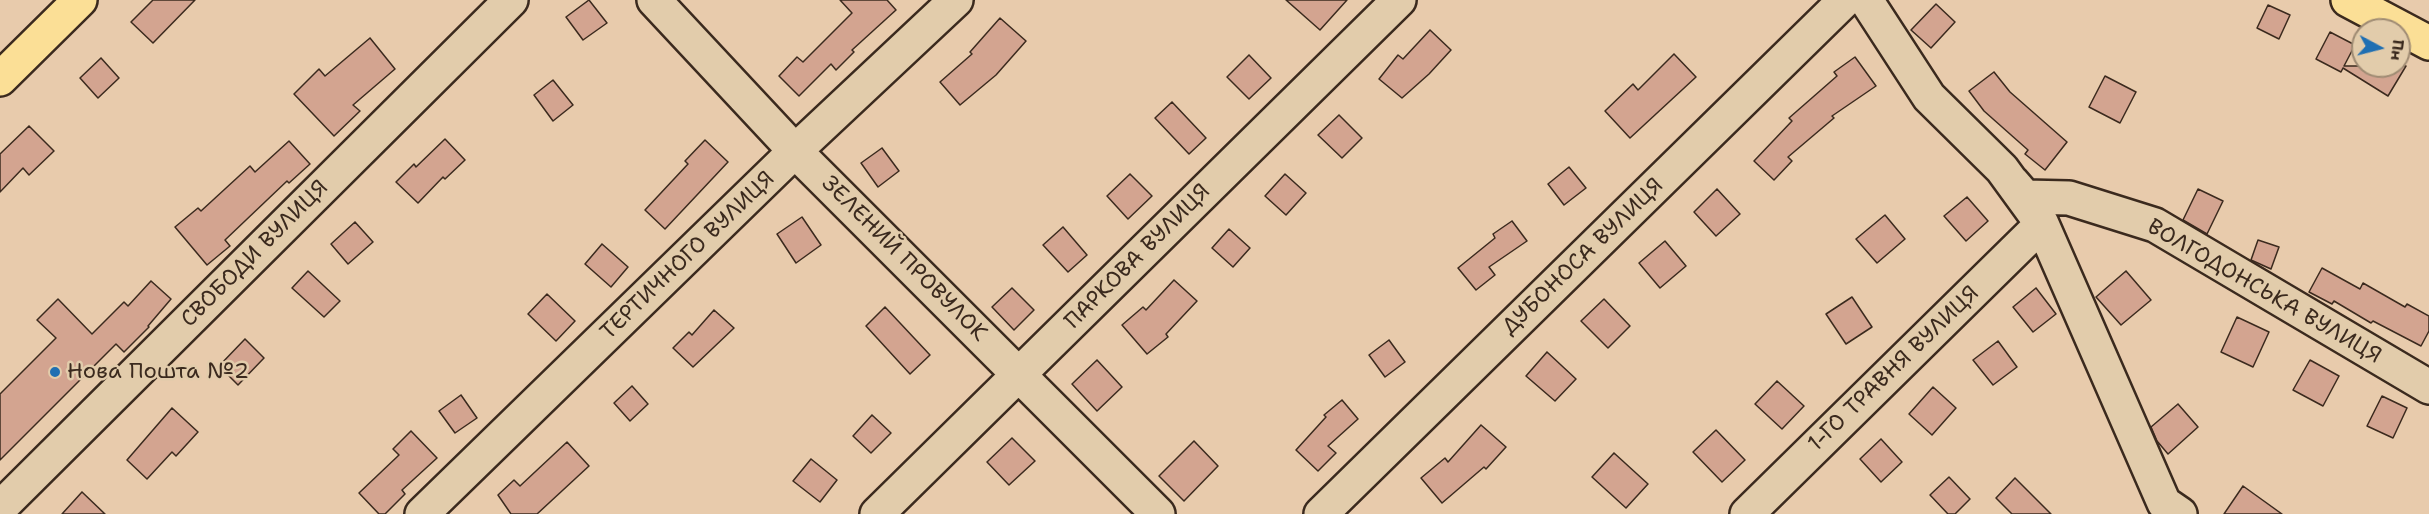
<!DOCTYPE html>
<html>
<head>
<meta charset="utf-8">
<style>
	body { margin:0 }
	#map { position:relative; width:2429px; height:514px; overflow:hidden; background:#e8cbac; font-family:"Shantell Sans",sans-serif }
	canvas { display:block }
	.north { position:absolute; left:2351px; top:18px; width:60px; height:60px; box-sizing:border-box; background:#e2ccab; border:2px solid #9f8b73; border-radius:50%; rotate:97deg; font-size:16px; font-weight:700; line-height:24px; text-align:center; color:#3b2a1e }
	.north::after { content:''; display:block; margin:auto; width:21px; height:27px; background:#1f6fb2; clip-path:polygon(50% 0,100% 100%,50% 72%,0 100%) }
</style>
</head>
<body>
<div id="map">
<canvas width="2429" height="514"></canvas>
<div class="north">Пн</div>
</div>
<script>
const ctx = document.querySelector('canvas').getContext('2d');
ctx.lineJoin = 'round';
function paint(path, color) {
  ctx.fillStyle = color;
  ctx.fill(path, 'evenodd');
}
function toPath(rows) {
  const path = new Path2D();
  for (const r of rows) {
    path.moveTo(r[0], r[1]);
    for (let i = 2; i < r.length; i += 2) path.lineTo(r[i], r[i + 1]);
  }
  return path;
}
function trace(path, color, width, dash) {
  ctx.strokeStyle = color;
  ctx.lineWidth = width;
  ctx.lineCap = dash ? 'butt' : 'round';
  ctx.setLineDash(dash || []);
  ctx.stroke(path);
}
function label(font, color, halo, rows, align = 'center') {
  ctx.font = font + ' "Shantell Sans",sans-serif';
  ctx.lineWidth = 5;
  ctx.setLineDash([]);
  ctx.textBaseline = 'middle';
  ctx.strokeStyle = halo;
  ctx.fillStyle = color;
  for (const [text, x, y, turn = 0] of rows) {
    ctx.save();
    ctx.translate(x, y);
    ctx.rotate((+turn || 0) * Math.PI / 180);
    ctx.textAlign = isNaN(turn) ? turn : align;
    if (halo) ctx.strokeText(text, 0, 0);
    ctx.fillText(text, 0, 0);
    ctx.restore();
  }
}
const building = toPath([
	[153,0,195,0,153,43,131,22,153,0],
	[589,0,607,23,583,40,566,17,589,0],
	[840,0,887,0,896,10,852,50,854,52,836,70,831,64,799,96,779,76,797,57,803,62,852,13,840,0],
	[1286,0,1347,0,1320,30,1286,0],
	[1936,4,1955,22,1931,48,1911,30,1936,4],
	[2268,5,2290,15,2279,39,2257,28,2268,5],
	[1000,18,1026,41,996,75,960,105,940,82,972,54,970,52,1000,18],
	[1430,30,1451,50,1429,74,1402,98,1379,79,1398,55,1403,59,1430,30],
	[2330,32,2355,45,2344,66,2406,66,2388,96,2343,68,2341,72,2316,59,2330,32],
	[370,38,395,69,353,105,360,111,334,136,294,94,319,69,325,76,370,38],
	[1674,54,1696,77,1630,138,1605,111,1633,84,1638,90,1674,54],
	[1249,55,1271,78,1249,99,1227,77,1249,55],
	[1855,57,1876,86,1832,116,1834,118,1788,157,1792,161,1774,180,1754,161,1792,121,1789,118,1837,76,1834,72,1855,57],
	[101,58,119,78,98,98,80,78,101,58],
	[1994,72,2010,92,2067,142,2045,170,2025,154,2028,150,1984,111,1969,91,1994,72],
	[2105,76,2136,92,2120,123,2089,107,2105,76],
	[553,80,573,105,553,121,534,95,553,80],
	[1172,102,1206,138,1189,154,1155,118,1172,102],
	[1339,115,1362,138,1342,158,1318,135,1339,115],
	[29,126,54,151,29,175,23,168,0,192,0,154,29,126],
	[445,139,465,160,445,179,443,177,418,203,396,182,414,164,416,167,445,139],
	[705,140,728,162,665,229,645,210,688,164,685,161,705,140],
	[289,141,310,164,289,183,287,181,225,240,230,246,207,265,175,227,198,208,201,211,250,166,255,172,289,141],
	[882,148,899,171,878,187,861,163,882,148],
	[1569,167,1586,188,1564,205,1548,184,1569,167],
	[1130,174,1152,196,1128,219,1107,196,1130,174],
	[1285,174,1306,193,1286,215,1265,196,1285,174],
	[1717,189,1740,214,1716,236,1694,212,1717,189],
	[2198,189,2223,201,2207,234,2183,220,2198,189],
	[1967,197,1988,221,1966,241,1944,216,1967,197],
	[1885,215,1905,239,1877,263,1856,239,1885,215],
	[802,217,821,245,796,263,777,234,802,217],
	[1512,221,1527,241,1489,267,1495,275,1476,290,1458,268,1495,238,1493,234,1512,221],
	[355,222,373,242,348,264,331,244,355,222],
	[1063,227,1087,255,1068,272,1043,245,1063,227],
	[1229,229,1250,248,1233,267,1212,248,1229,229],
	[2258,240,2279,247,2271,269,2251,260,2258,240],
	[1665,241,1686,266,1660,288,1639,263,1665,241],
	[602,244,628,267,611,287,585,264,602,244],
	[2322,268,2360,289,2363,283,2405,307,2407,304,2429,316,2429,331,2421,346,2373,321,2371,323,2334,301,2332,304,2309,292,2322,268],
	[308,271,340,301,324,317,292,288,308,271],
	[2126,271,2151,300,2121,325,2096,297,2126,271],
	[1174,280,1197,301,1166,334,1168,337,1147,354,1122,325,1143,307,1146,310,1174,280],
	[151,281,171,299,148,326,149,327,124,352,116,344,0,460,0,394,56,338,37,320,58,299,92,334,124,302,128,306,151,281],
	[1012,288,1034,310,1014,330,992,307,1012,288],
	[2036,288,2056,314,2033,332,2013,307,2036,288],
	[547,294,575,321,556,341,528,314,547,294],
	[1852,297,1872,327,1846,344,1826,314,1852,297],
	[1604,299,1630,326,1608,348,1581,321,1604,299],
	[885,307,930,355,910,374,866,326,885,307],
	[714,310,734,328,693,367,673,348,689,332,692,335,714,310],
	[2237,317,2269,332,2253,367,2221,352,2237,317],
	[245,339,264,358,238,385,219,366,245,339],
	[1389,340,1405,362,1385,377,1369,355,1389,340],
	[1998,341,2017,367,1993,385,1973,360,1998,341],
	[1547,352,1576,379,1555,401,1526,376,1547,352],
	[1097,360,1122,387,1097,411,1072,384,1097,360],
	[2310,360,2339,376,2323,406,2293,390,2310,360],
	[1777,381,1804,406,1782,429,1755,404,1777,381],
	[632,386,648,404,630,421,614,403,632,386],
	[1933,387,1956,408,1932,435,1909,414,1933,387],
	[461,395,477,418,455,433,439,411,461,395],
	[2382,396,2407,408,2393,438,2367,426,2382,396],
	[1342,400,1358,419,1328,446,1336,453,1318,471,1296,450,1326,417,1324,415,1342,400],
	[2178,404,2198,427,2168,454,2157,441,2151,427,2178,404],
	[172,408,198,432,176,456,172,452,147,479,127,460,172,408],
	[872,415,891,433,871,453,853,436,872,415],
	[1481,425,1506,447,1486,469,1484,467,1442,503,1421,478,1445,458,1448,462,1481,425],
	[1716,430,1745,460,1722,482,1693,452,1716,430],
	[411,431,437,458,402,490,405,494,385,514,379,514,359,493,399,455,393,449,411,431],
	[1012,438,1035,461,1009,485,987,462,1012,438],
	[1881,439,1902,462,1881,482,1860,459,1881,439],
	[1194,441,1218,466,1184,501,1159,476,1194,441],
	[567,442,589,466,537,514,511,514,498,495,514,480,520,486,567,442],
	[1614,453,1648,484,1626,508,1592,477,1614,453],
	[811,459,837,480,820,502,793,481,811,459],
	[1949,477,1970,499,1955,514,1948,514,1930,495,1949,477],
	[2015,478,2051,514,2012,514,1996,498,2015,478],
	[2243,486,2282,514,2224,514,2243,486],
	[82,492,105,514,62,514,82,492]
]);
paint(building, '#d3a490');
trace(building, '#3b2a1e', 1.5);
const minor = toPath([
	[654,0,795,151,1158,514],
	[1866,0,1929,97,2002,169,2042,224,2164,503,2180,514],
	[2012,182,2025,197,2069,198,2155,225,2429,387],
	[0,508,511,0],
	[422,514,795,151,956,0],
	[877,514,1399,0],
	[1321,514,1845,0],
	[1747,514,2042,224]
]);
const major = toPath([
	[2348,0,2429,43],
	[0,79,80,0]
]);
trace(minor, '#3b2a1e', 38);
trace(major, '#3b2a1e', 38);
trace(minor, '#e2ccab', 33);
trace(major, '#fbdf96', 33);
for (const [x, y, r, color] of [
	[55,372,6,"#1f6fb2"]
]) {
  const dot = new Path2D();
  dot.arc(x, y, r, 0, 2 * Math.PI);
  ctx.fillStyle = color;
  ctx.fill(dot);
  trace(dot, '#e2ccab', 2);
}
label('22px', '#3b2a1e', '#e2ccab', [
	["СВОБОДИ ВУЛИЦЯ",255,254,-45],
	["ТЕРТИЧНОГО ВУЛИЦЯ",688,256,-44],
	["ПАРКОВА ВУЛИЦЯ",1138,257,-45],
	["ДУБОНОСА ВУЛИЦЯ",1583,257,-44],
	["ЗЕЛЕНИЙ ПРОВУЛОК",904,259,45],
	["ВОЛГОДОНСЬКА ВУЛИЦЯ",2264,292,30],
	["1-ГО ТРАВНЯ ВУЛИЦЯ",1894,369,-44]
]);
label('22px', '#3b2a1e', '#e2ccab', [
	["Нова Пошта №2",67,372]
], 'left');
</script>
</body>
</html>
